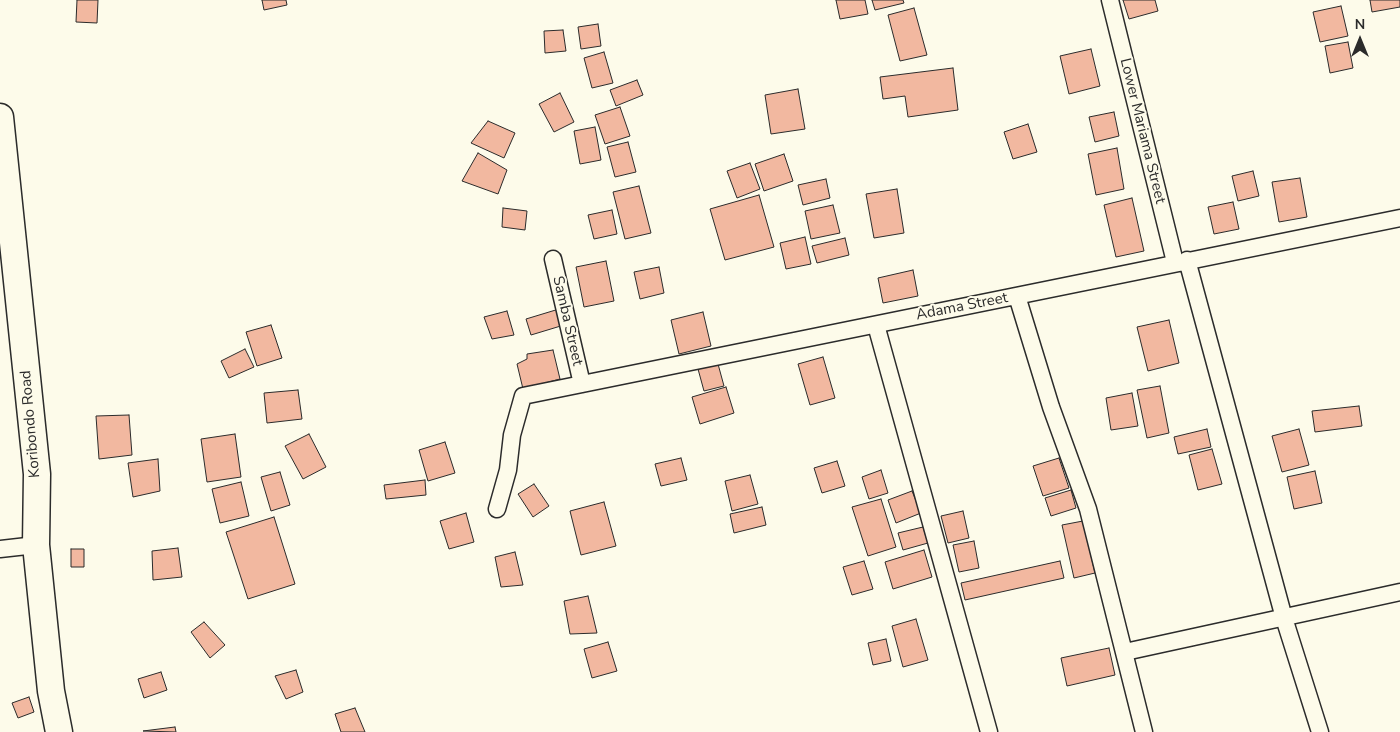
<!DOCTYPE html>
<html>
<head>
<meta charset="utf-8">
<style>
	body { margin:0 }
	#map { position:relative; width:1400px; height:732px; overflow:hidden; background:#fdfbea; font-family:"Nunito Sans",sans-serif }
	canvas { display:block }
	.north { position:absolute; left:1335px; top:15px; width:50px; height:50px; -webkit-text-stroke:4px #fdfbea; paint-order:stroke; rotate:0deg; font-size:14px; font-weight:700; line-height:20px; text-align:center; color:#2b2b2b }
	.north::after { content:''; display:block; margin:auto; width:18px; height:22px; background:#2b2b2b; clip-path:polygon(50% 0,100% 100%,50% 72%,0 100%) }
</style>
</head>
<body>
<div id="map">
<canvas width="1400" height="732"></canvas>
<div class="north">N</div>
</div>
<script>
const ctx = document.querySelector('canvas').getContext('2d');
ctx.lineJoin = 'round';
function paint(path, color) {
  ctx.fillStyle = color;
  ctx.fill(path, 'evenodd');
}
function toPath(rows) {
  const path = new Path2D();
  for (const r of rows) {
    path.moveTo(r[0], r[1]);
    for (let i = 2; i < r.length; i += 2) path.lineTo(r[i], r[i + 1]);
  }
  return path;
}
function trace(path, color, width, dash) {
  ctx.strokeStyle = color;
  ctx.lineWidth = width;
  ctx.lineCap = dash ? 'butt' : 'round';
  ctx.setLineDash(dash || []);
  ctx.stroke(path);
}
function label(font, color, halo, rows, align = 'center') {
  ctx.font = font + ' "Nunito Sans",sans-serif';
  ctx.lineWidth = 4;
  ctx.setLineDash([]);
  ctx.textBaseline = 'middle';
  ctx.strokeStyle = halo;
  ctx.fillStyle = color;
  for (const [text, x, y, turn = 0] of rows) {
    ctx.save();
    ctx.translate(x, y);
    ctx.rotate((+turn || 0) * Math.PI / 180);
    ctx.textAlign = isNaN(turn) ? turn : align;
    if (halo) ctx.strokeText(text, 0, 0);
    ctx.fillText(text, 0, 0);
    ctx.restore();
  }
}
const building = toPath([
	[77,0,98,0,97,23,76,22,77,0],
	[262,0,286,0,287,5,264,10,262,0],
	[836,0,865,0,868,14,840,19,836,0],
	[872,0,903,0,904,3,875,10,872,0],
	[1123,0,1155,0,1158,11,1129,19,1123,0],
	[1370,0,1400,0,1400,7,1372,12,1370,0],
	[1341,6,1348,36,1320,42,1313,12,1341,6],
	[914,8,927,55,900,61,888,15,914,8],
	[598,24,601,46,581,49,578,27,598,24],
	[563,30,566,51,545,53,544,31,563,30],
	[1348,42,1353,68,1330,73,1325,46,1348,42],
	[1091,49,1100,86,1069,94,1060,56,1091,49],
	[604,52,613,83,592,88,584,58,604,52],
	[953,68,958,110,908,117,905,96,883,99,880,77,953,68],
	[637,80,643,95,616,106,610,90,637,80],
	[798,89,805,129,771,134,765,95,798,89],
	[560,93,574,122,554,132,539,104,560,93],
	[620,107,630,136,605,144,595,115,620,107],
	[1114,112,1119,136,1095,142,1089,117,1114,112],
	[488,121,515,133,504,158,471,143,488,121],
	[1028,124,1037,152,1013,159,1004,132,1028,124],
	[595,127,601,160,580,164,574,131,595,127],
	[628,142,636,172,615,177,607,147,628,142],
	[1117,148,1124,189,1096,195,1088,154,1117,148],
	[478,153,507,170,498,194,462,181,478,153],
	[784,154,793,181,764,191,755,164,784,154],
	[750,163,760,189,737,198,727,171,750,163],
	[1253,171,1259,196,1238,201,1232,176,1253,171],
	[1300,178,1307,217,1279,222,1272,182,1300,178],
	[826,179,830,198,803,205,798,185,826,179],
	[639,186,651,233,625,239,613,192,639,186],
	[897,189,904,233,874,238,866,194,897,189],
	[759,195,774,247,725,260,710,209,759,195],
	[1132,198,1144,251,1116,257,1104,205,1132,198],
	[1233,202,1239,229,1214,234,1208,207,1233,202],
	[833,205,840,233,811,239,805,211,833,205],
	[503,208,527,211,525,230,502,227,503,208],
	[612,210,617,234,594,239,588,215,612,210],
	[805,237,811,264,786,269,780,243,805,237],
	[845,238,849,255,817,263,812,246,845,238],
	[606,261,614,301,584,307,576,267,606,261],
	[659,267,664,293,640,299,634,272,659,267],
	[913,270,918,296,883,303,878,278,913,270],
	[559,309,564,325,531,335,526,319,559,309],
	[507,311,514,335,492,339,484,317,507,311],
	[703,312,711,346,679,354,671,320,703,312],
	[1169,320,1179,363,1148,371,1137,327,1169,320],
	[271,325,282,358,257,366,246,332,271,325],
	[245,349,254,367,229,378,221,361,245,349],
	[553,350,560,379,523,389,517,364,527,359,527,354,553,350],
	[823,357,835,398,810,405,798,364,823,357],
	[718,364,724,386,704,391,698,369,718,364],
	[1160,386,1169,433,1147,438,1137,390,1160,386],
	[726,387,734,413,700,424,692,397,726,387],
	[298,390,302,419,267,423,264,393,298,390],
	[1132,393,1138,426,1111,430,1106,398,1132,393],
	[1359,406,1362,426,1315,432,1312,411,1359,406],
	[129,415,132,455,99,459,96,416,129,415],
	[1207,429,1211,447,1178,454,1174,437,1207,429],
	[1299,429,1309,465,1282,472,1272,436,1299,429],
	[235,434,241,477,207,482,201,439,235,434],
	[309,434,326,467,303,479,285,446,309,434],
	[445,442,455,473,428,481,419,450,445,442],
	[1212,449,1222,484,1198,490,1189,455,1212,449],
	[681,458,687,480,661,486,655,464,681,458],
	[1059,458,1069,488,1043,496,1033,466,1059,458],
	[158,459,160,491,133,497,128,463,158,459],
	[837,461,845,486,822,493,814,468,837,461],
	[881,470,888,493,869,499,862,477,881,470],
	[1315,471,1322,503,1294,509,1287,477,1315,471],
	[280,472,290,505,271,511,261,477,280,472],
	[750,475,758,504,732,511,725,481,750,475],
	[425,480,426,495,386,499,384,485,425,480],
	[241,482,249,516,220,523,212,489,241,482],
	[534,484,549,506,533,517,518,494,534,484],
	[1071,490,1076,508,1051,516,1045,498,1071,490],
	[912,491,921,513,896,523,888,500,912,491],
	[881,499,896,547,868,556,852,507,881,499],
	[604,502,616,546,581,555,570,511,604,502],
	[762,507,766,525,734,533,730,514,762,507],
	[963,511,969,538,948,543,941,516,963,511],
	[466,513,474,542,449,549,440,521,466,513],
	[274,517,295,584,248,599,226,532,274,517],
	[1083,521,1095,573,1074,578,1062,525,1083,521],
	[923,527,928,543,903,550,898,533,923,527],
	[974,541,979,568,959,572,953,545,974,541],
	[178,548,182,577,153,580,152,551,178,548],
	[71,549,84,549,84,567,71,567,71,549],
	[924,550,932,577,893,589,885,562,924,550],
	[515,552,523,585,501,587,495,557,515,552],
	[864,561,873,589,852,595,843,567,864,561],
	[1060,561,1064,578,965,600,961,583,1060,561],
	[588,596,597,633,570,634,564,601,588,596],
	[916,619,928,660,903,667,892,626,916,619],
	[204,622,225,645,210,658,191,632,204,622],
	[886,639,891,661,873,665,868,643,886,639],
	[608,642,617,671,592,678,584,649,608,642],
	[1109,648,1115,675,1067,686,1061,658,1109,648],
	[296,670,303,692,286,699,275,676,296,670],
	[161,672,167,690,144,698,138,679,161,672],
	[29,697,34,712,18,718,12,703,29,697],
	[355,708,365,732,341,732,335,714,355,708],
	[175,727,176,732,143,731,175,727]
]);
paint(building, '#f2b8a0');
trace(building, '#2b2b2b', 1);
const minor = toPath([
	[1110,0,1175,262],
	[553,259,582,384],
	[1187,260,1284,618,1320,732],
	[1017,296,1051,407,1088,509,1144,732],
	[876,325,989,732],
	[497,509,508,470,512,435,523,396,1400,218],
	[0,549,36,545],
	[1125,652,1400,592]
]);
const trunk = toPath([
	[0,117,37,474,36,545,51,691,59,732]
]);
trace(minor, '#2b2b2b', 19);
trace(trunk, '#2b2b2b', 29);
trace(minor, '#fdfbea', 16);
trace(trunk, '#fdfbea', 26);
label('15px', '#2b2b2b', '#fdfbea', [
	["Lower Mariama Street",1142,131,76],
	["Adama Street",962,307,-11],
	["Samba Street",567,321,77],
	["Koribondo Road",31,424,-95]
]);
</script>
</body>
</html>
